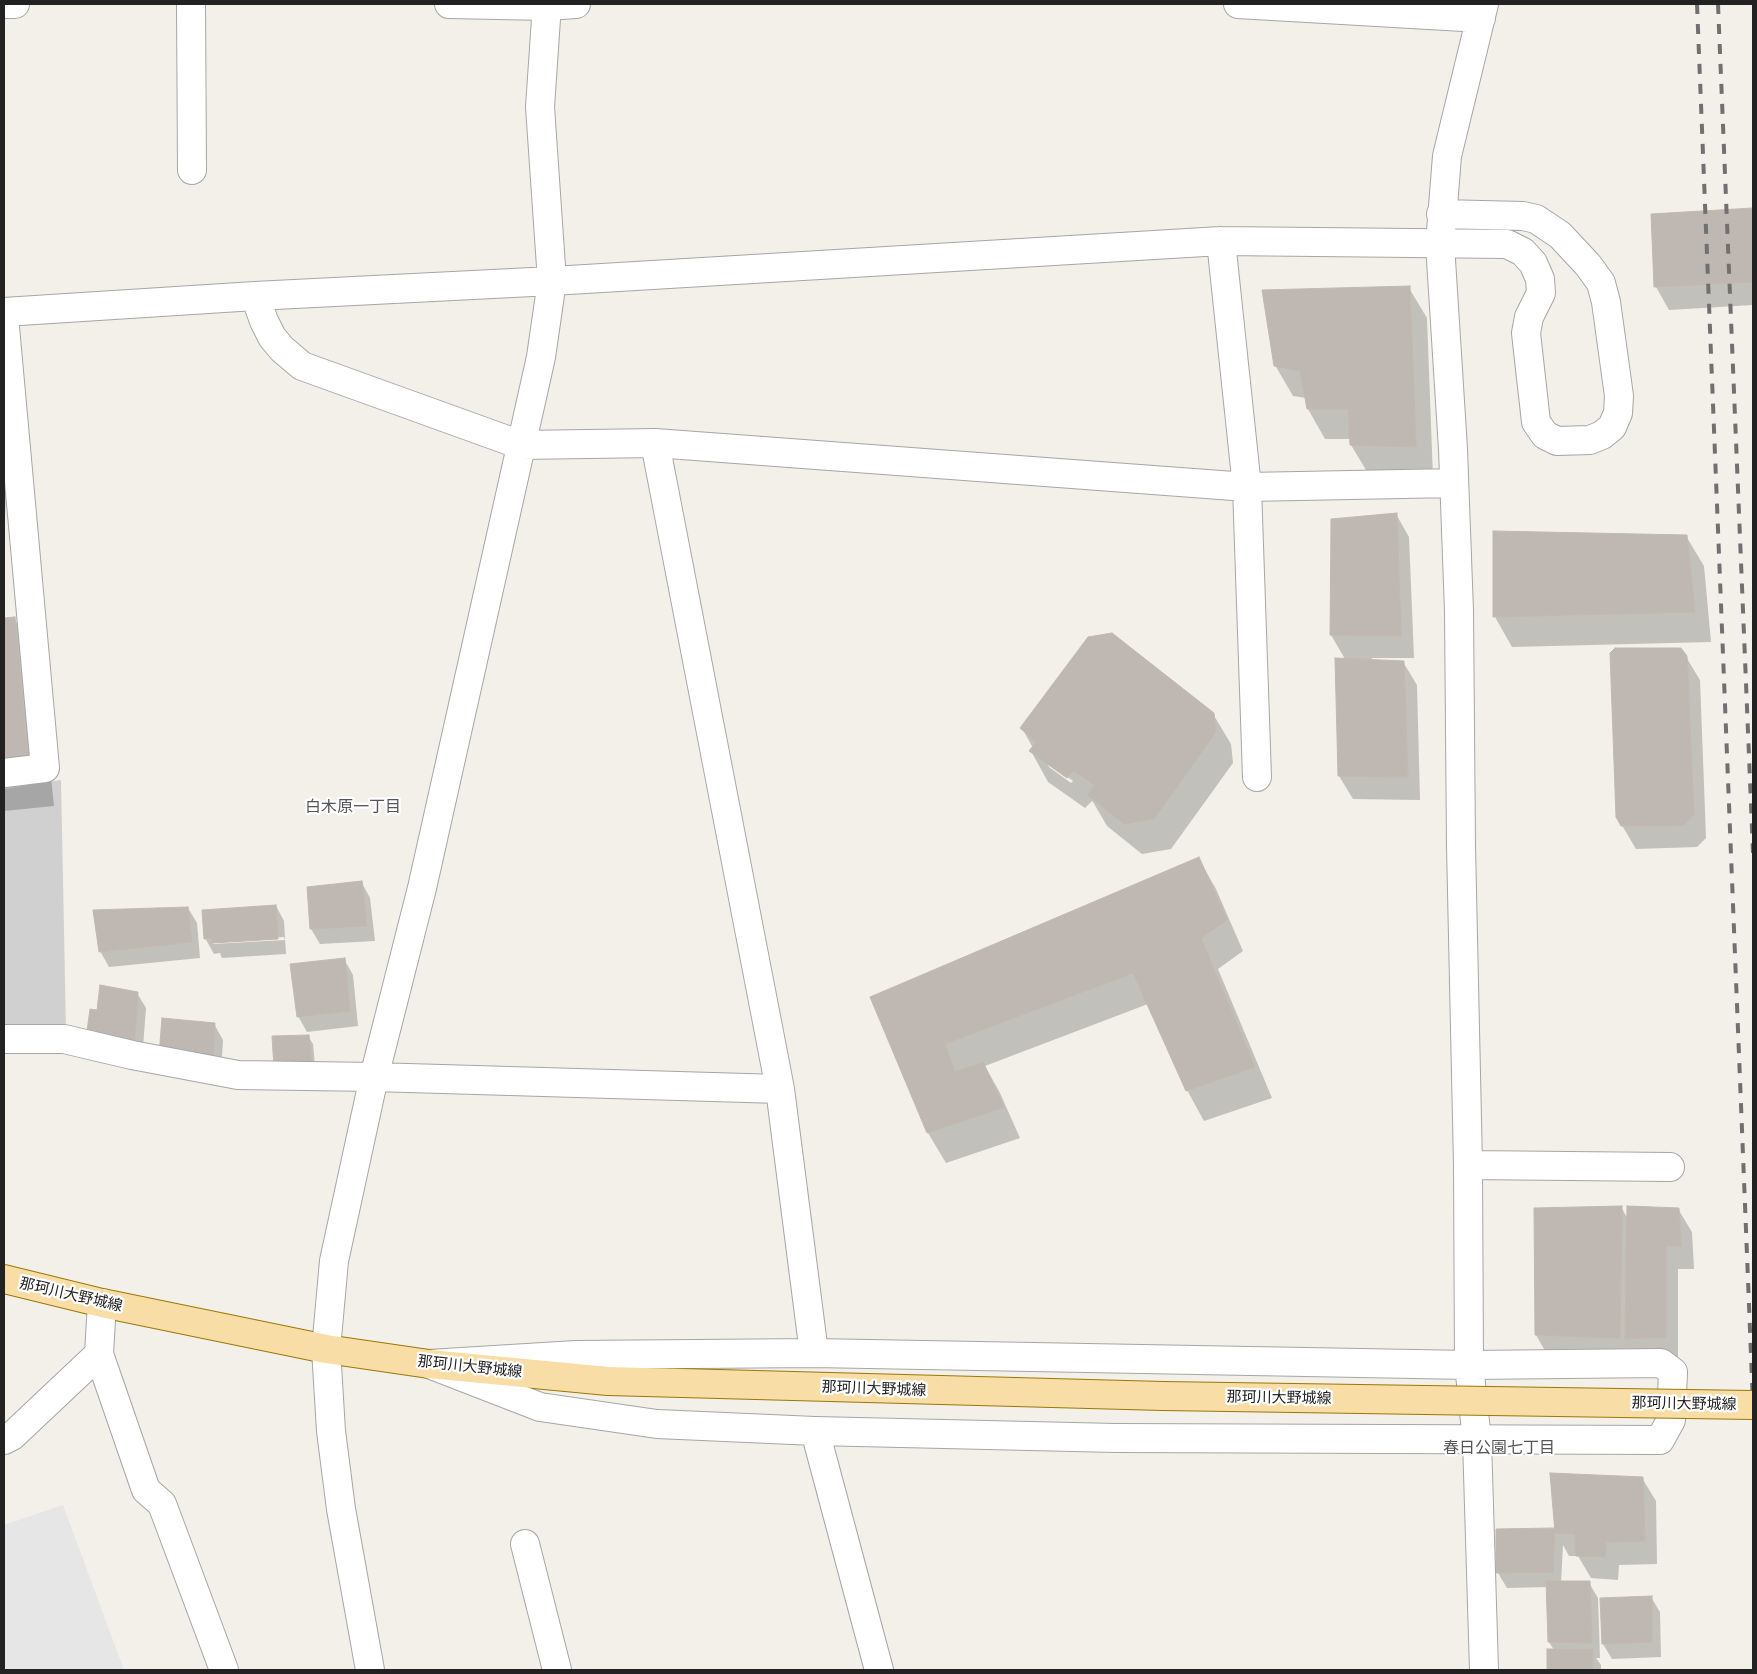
<!DOCTYPE html>
<html>
<head>
<meta charset="utf-8">
<style>
	body { margin:0 }
	#map { position:relative; width:1757px; height:1674px; overflow:hidden; background:#f2f0e9; font-family:Figtree,sans-serif }
	canvas { display:block }
	.frame { position:absolute; inset:0; border:5px solid #222; pointer-events:none }
</style>
</head>
<body>
<div id="map">
<canvas width="1757" height="1674"></canvas>
<div class="frame"></div>
</div>
<script>
const ctx = document.querySelector('canvas').getContext('2d');
ctx.lineJoin = 'round';
function paint(path, color) {
  ctx.fillStyle = color;
  ctx.fill(path, 'evenodd');
}
function toPath(rows) {
  const path = new Path2D();
  for (const r of rows) {
    path.moveTo(r[0], r[1]);
    for (let i = 2; i < r.length; i += 2) path.lineTo(r[i], r[i + 1]);
  }
  return path;
}
function trace(path, color, width, dash) {
  ctx.strokeStyle = color;
  ctx.lineWidth = width;
  ctx.lineCap = dash ? 'butt' : 'round';
  ctx.setLineDash(dash || []);
  ctx.stroke(path);
}
function label(font, color, halo, rows, align = 'center') {
  ctx.font = font + ' Figtree,"Noto Sans JP",sans-serif';
  ctx.lineWidth = 4.5;
  ctx.setLineDash([]);
  ctx.textBaseline = 'middle';
  ctx.strokeStyle = halo;
  ctx.fillStyle = color;
  for (const [text, x, y, turn = 0] of rows) {
    ctx.save();
    ctx.translate(x, y);
    ctx.rotate((+turn || 0) * Math.PI / 180);
    ctx.textAlign = isNaN(turn) ? turn : align;
    if (halo) ctx.strokeText(text, 0, 0);
    ctx.fillText(text, 0, 0);
    ctx.restore();
  }
}
paint(toPath([
	[61,780,66,1030,4,1032,4,789]
]), '#d0d0d0');
paint(toPath([
	[63,1505,124,1670,4,1670,4,1525]
]), '#e6e6e6');
paint(toPath([
	[1753,209,1753,305,1669,310,1656,287,1653,215],
	[1409,288,1427,318,1433,478,1369,475,1351,445,1351,439,1325,439,1308,409,1306,398,1293,396,1275,365],
	[4,396,6,491,5,520,4,520],
	[1396,514,1409,537,1414,658,1372,658,1372,661,1403,662,1417,685,1420,800,1353,799,1339,776,1345,659,1331,635,1332,520],
	[1686,536,1704,566,1711,642,1512,647,1495,617],
	[14,618,39,662,54,806,4,811,4,619],
	[1686,657,1700,680,1706,838,1697,847,1636,849,1617,817],
	[1213,714,1231,744,1233,763,1171,849,1142,854,1107,826,1093,802,1092,801,1085,808,1048,782,1031,751,1033,748,1022,728],
	[1047,762,1073,781,1071,783,1049,767],
	[1199,859,1216,889,1243,951,1218,969,1272,1098,1204,1121,1187,1090,1148,1004,985,1066,1000,1093,1020,1138,946,1163,928,1133,872,997],
	[362,883,370,898,375,941,320,944,311,929],
	[276,906,284,921,286,954,222,958,220,953,214,954,205,938],
	[284,937,285,940,213,944,213,941],
	[188,908,197,923,200,958,109,967,100,951],
	[344,959,353,975,358,1026,307,1032,298,1016],
	[137,993,146,1008,142,1061,98,1012],
	[214,1024,223,1040,221,1075,169,1070],
	[308,1036,313,1044,316,1076,279,1075],
	[1621,1207,1628,1219,1678,1209,1692,1232,1694,1269,1678,1269,1678,1360,1549,1358,1536,1335,1536,1209],
	[1642,1478,1656,1501,1657,1564,1619,1565,1618,1580,1591,1578,1578,1556,1569,1556,1563,1545,1561,1583,1589,1583,1598,1598,1600,1658,1596,1658,1601,1665,1601,1670,1548,1670,1548,1650,1554,1650,1549,1642,1548,1587,1507,1588,1498,1573,1555,1529],
	[1651,1597,1660,1612,1661,1657,1612,1659,1603,1644]
]), '#0003');
const building = toPath([
	[1753,208,1753,282,1654,287,1651,214,1753,208],
	[1410,286,1416,447,1350,445,1348,409,1307,409,1300,371,1274,366,1262,290,1410,286],
	[1397,513,1401,636,1330,635,1331,519,1397,513],
	[1493,531,1687,535,1695,612,1493,617,1493,531],
	[15,617,29,763,4,765,4,618,15,617],
	[1112,633,1214,713,1216,732,1154,819,1124,824,1088,795,1094,785,1074,771,1067,778,1029,751,1036,742,1020,728,1088,637,1112,633],
	[1615,648,1681,648,1687,656,1694,814,1684,825,1621,826,1616,817,1610,653,1615,648],
	[1335,658,1404,661,1408,777,1338,776,1335,658],
	[1199,857,1227,920,1201,938,1255,1067,1186,1091,1133,973,945,1044,955,1072,983,1062,1004,1107,927,1133,870,997,1199,857],
	[362,881,367,926,310,929,307,887,362,881],
	[276,905,278,939,212,943,212,938,204,939,202,910,276,905],
	[188,907,192,942,99,952,93,910,188,907],
	[345,958,350,1011,297,1017,290,964,345,958],
	[100,985,138,992,134,1047,87,1031,90,1009,97,1010,100,985],
	[162,1018,215,1023,213,1060,159,1055,162,1018],
	[309,1035,312,1069,274,1068,272,1036,309,1035],
	[1622,1206,1620,1338,1535,1335,1534,1208,1622,1206],
	[1627,1206,1679,1208,1681,1246,1666,1246,1666,1337,1625,1339,1627,1206],
	[1550,1473,1643,1477,1645,1541,1606,1542,1605,1557,1576,1556,1575,1534,1555,1533,1550,1473],
	[1555,1528,1553,1572,1496,1573,1496,1529,1555,1528],
	[1546,1581,1590,1581,1592,1643,1548,1642,1546,1581],
	[1652,1596,1652,1642,1602,1644,1600,1598,1652,1596],
	[1547,1649,1593,1649,1592,1670,1547,1670,1547,1649]
]);
paint(building, '#bfb8b2');
trace(building, '#c3b8ac', 1);
const minor = toPath([
	[4,4,15,4],
	[191,4,192,170],
	[449,4,547,6,576,4],
	[1238,4,1481,18],
	[1484,4,1447,156,1440,244,1453,449,1459,611,1461,846,1468,1165,1469,1365,1477,1440,1484,1670],
	[1221,241,1247,487,1257,777],
	[255,296,264,321,272,337,282,349,302,366,521,445,655,443,1247,487,1454,483],
	[4,312,255,296,552,281,1221,241,1507,244,1523,252,1533,263,1540,279,1541,293,1529,317,1526,333,1536,422,1545,435,1557,441,1590,440,1602,435,1612,427,1618,413,1619,396,1606,302,1601,283,1588,265,1560,235,1536,219,1523,216,1441,214],
	[4,316,45,768,4,773],
	[655,443,780,1089,814,1353],
	[4,1039,64,1039,132,1055,238,1075,374,1077,780,1089],
	[1468,1165,1670,1167],
	[102,1303,99,1354,146,1490,162,1504,224,1670],
	[814,1353,1469,1365,1661,1363,1673,1372,1671,1420,1660,1440,1116,1438,815,1431,657,1424,540,1407,429,1364,576,1355,814,1353],
	[815,1431,879,1670],
	[4,1440,12,1436,99,1354],
	[525,1544,557,1670],
	[370,1670,341,1509,331,1431,326,1349,334,1261,374,1077,422,888,541,357,552,281,540,107,547,4]
]);
const major = toPath([
	[4,1279,102,1303,326,1349,429,1364,608,1381,1163,1396]
]);
trace(minor, '#a6a6a6', 30);
trace(major, '#9b7705', 30);
trace(minor, '#fff', 28);
trace(major, '#f9dda6', 28);
trace(toPath([
	[1697,4,1753,1405],
	[1718,4,1753,853]
]), '#707070', 4, [10, 10]);
const majorBridge = toPath([
	[1163,1396,1753,1405]
]);
trace(majorBridge, '#9b7705', 30, []);
trace(majorBridge, '#f9dda6', 28);
label('15px', '#222', '#fff', [
	["那珂川大野城線",71,1295,13],
	["那珂川大野城線",470,1367,6],
	["那珂川大野城線",874,1389,2],
	["那珂川大野城線",1279,1398,1],
	["那珂川大野城線",1684,1404,1]
]);
label('16px', '#555', '#fff', [
	["白木原一丁目",353,807],
	["春日公園七丁目",1499,1448]
]);
</script>
</body>
</html>
